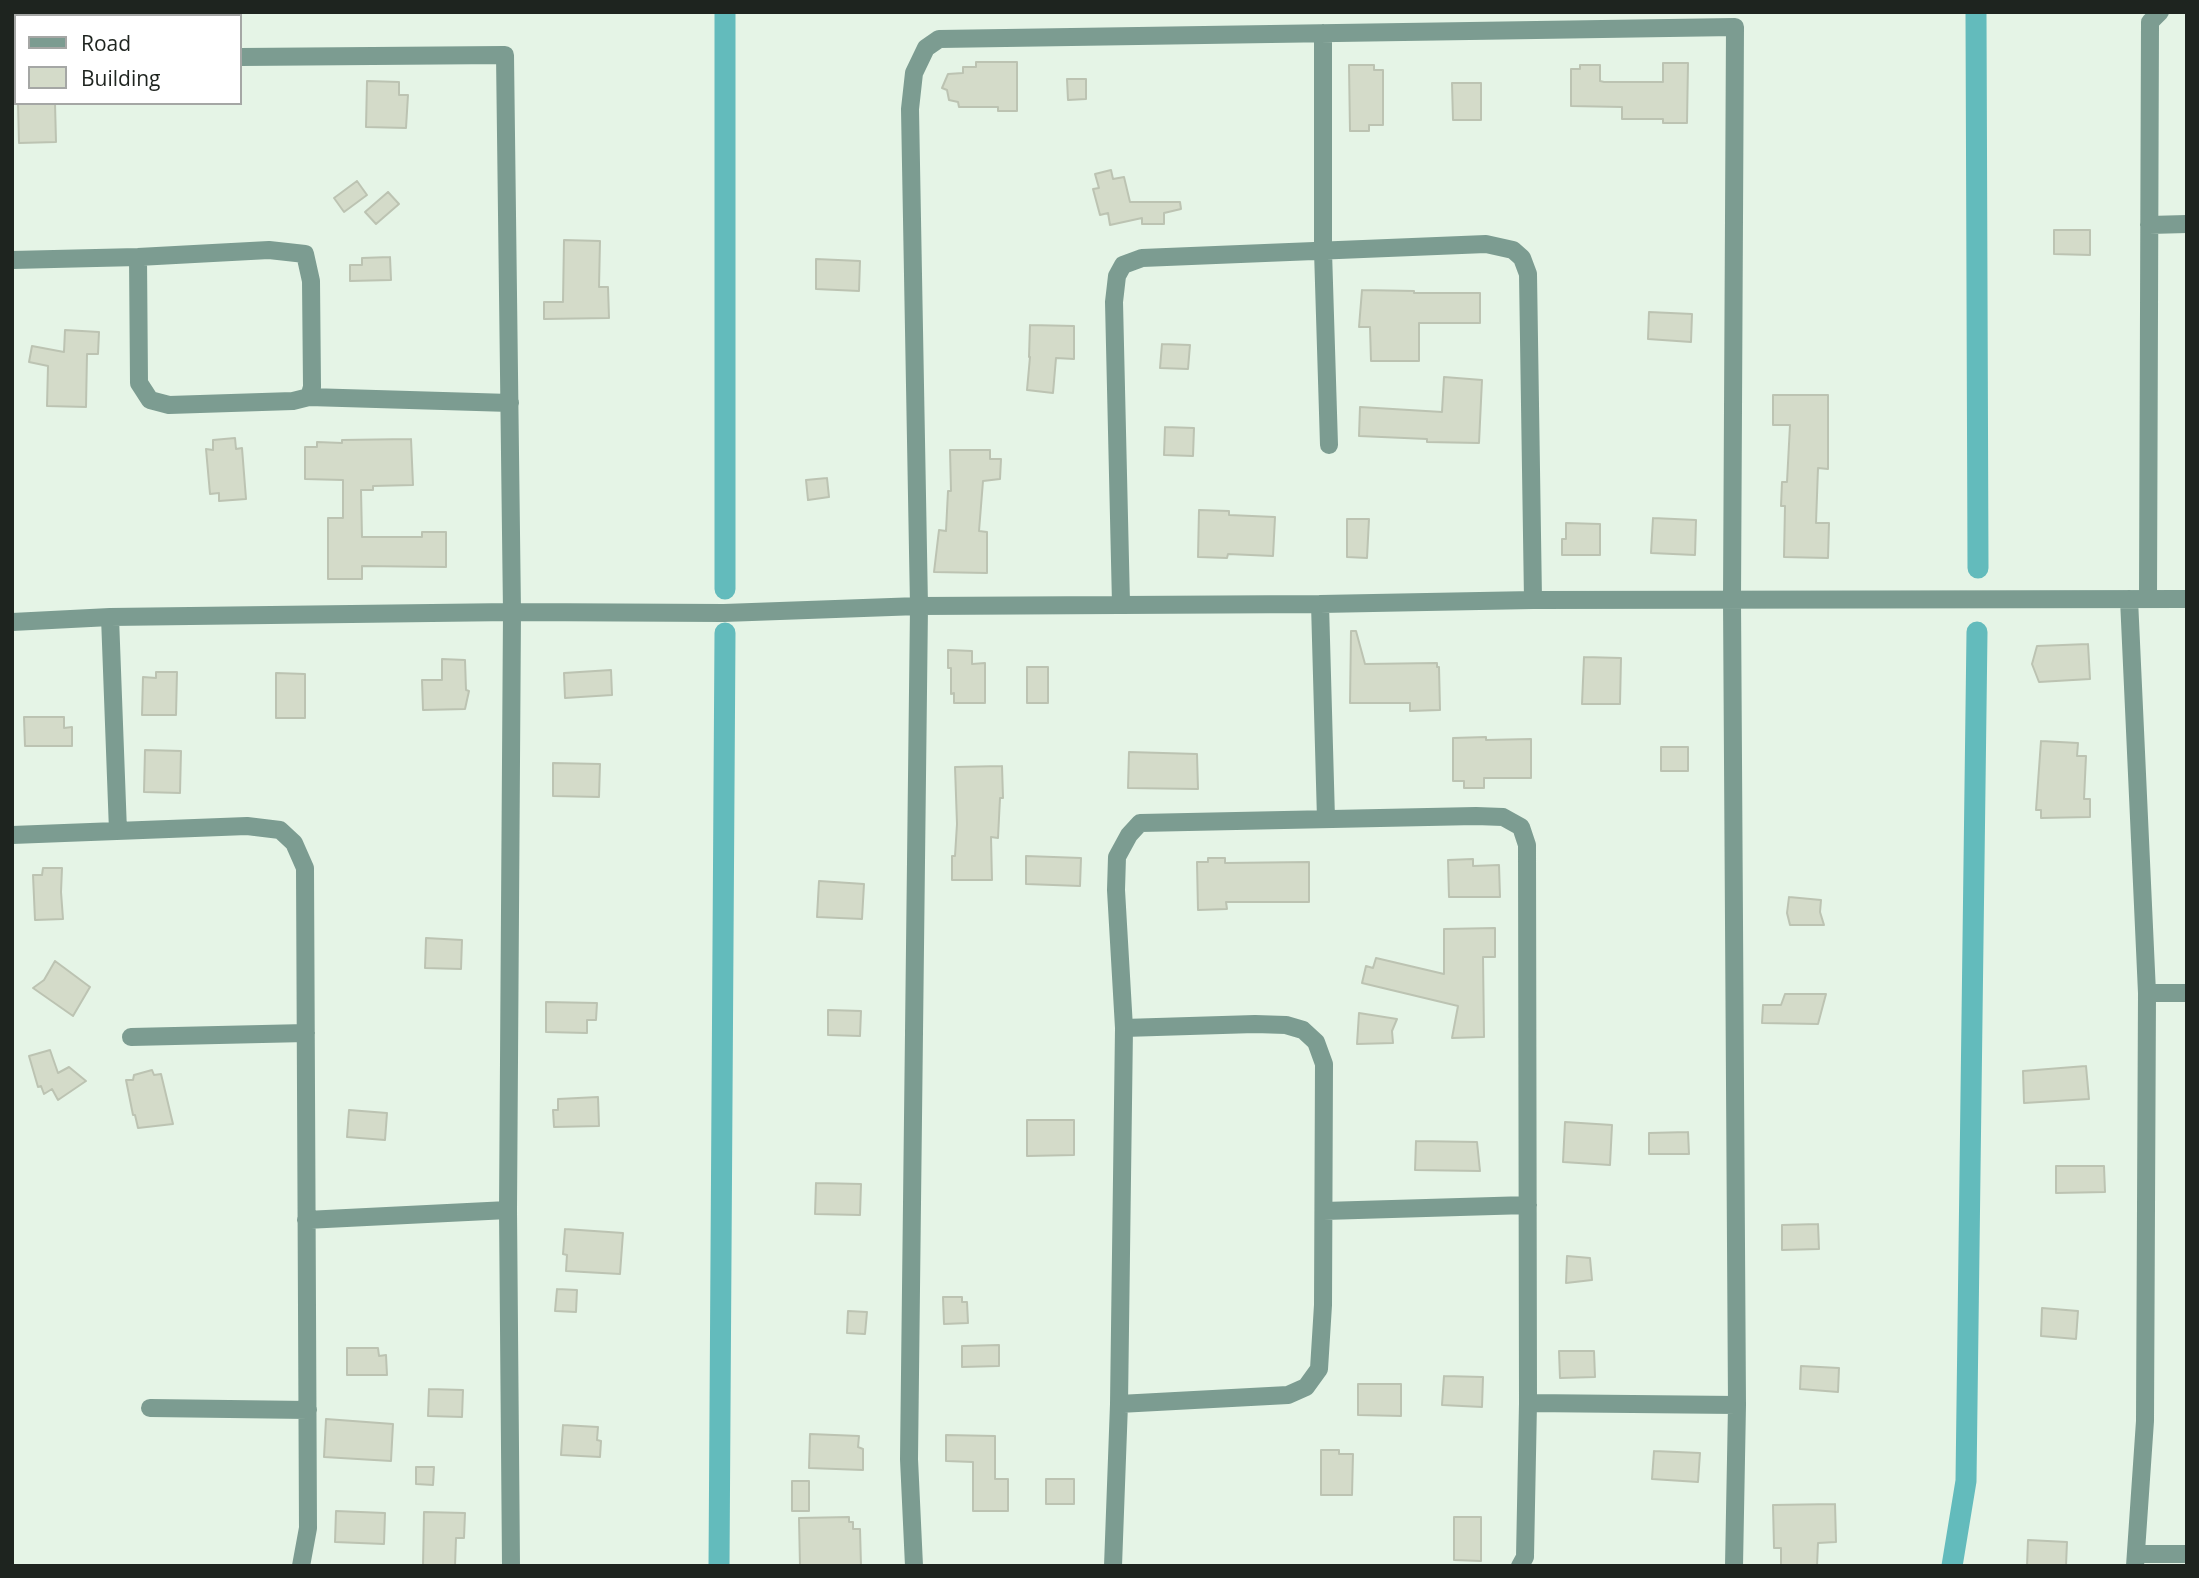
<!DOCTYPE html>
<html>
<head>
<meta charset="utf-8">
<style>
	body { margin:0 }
	#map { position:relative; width:2199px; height:1578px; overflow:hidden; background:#e5f4e6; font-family:"Open Sans",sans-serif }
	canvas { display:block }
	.frame { position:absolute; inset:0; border:14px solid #1e241f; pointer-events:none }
	.legend { position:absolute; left:14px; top:14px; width:228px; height:91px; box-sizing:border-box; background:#fff; border:2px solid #a5a7a5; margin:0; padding:9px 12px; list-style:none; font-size:21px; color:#1e241f }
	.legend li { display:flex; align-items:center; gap:14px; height:35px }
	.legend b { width:35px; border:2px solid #a5a7a5 }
</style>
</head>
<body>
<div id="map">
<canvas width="2199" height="1578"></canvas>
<div class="frame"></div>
<ul class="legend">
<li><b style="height:9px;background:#7c9c91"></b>Road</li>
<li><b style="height:19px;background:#d4dbc9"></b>Building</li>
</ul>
</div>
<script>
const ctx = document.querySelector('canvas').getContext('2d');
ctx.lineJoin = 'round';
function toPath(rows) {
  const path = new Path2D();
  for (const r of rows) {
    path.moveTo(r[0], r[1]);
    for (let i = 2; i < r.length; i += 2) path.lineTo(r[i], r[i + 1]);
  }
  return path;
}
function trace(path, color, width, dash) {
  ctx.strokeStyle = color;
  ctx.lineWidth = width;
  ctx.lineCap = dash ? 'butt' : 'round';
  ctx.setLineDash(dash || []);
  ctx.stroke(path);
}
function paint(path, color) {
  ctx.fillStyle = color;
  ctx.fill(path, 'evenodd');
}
trace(toPath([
	[1976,12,1978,568],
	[725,589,725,12],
	[719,1566,725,633],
	[1952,1566,1966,1481,1977,632]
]), '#63bbbc', 21);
const building = toPath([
	[976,62,1017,62,1017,111,998,111,998,107,959,107,958,102,949,100,947,90,942,88,948,74,963,73,963,67,976,67,976,62],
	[1663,63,1688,63,1687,123,1663,123,1663,119,1622,119,1622,107,1571,106,1571,69,1580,69,1580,65,1600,65,1600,81,1604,82,1663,82,1663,63],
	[1349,65,1374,65,1374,70,1383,70,1383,125,1369,125,1369,131,1350,131,1349,65],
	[1067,79,1086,79,1086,99,1068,100,1067,79],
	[367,81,399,82,399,95,408,95,406,128,366,127,367,81],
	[1452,83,1481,83,1481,120,1453,120,1452,83],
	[18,103,55,103,56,142,19,143,18,103],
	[1111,170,1113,179,1124,177,1130,202,1180,202,1181,209,1164,213,1164,224,1142,224,1142,218,1110,225,1108,213,1100,215,1093,189,1099,188,1095,174,1111,170],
	[357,181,367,195,344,212,334,198,357,181],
	[388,192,399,204,376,224,365,212,388,192],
	[2054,230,2090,230,2090,255,2054,254,2054,230],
	[564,240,600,241,599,287,608,287,609,318,544,319,544,302,563,302,564,240],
	[390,257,391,280,350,281,350,265,362,265,362,258,390,257],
	[816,259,860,261,859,291,816,289,816,259],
	[1362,290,1414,291,1414,293,1480,293,1480,323,1419,323,1419,361,1371,361,1370,327,1359,327,1362,290],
	[1649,312,1692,314,1691,342,1648,339,1649,312],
	[1030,325,1074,326,1074,359,1056,358,1053,393,1027,390,1030,357,1029,357,1030,325],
	[65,330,99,332,98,354,87,354,86,407,47,406,48,366,29,362,32,346,64,352,65,330],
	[1162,344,1190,345,1188,369,1160,368,1162,344],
	[1444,377,1482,380,1479,443,1427,442,1427,439,1359,436,1360,407,1442,412,1444,377],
	[1773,395,1828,395,1828,469,1818,468,1816,523,1829,523,1828,558,1784,557,1785,506,1781,506,1782,482,1787,482,1790,425,1773,425,1773,395],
	[1165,427,1194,428,1193,456,1164,455,1165,427],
	[235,438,236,449,242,448,246,499,219,501,219,493,210,494,206,449,213,450,213,440,235,438],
	[411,439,413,485,373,486,373,490,361,490,362,537,422,537,422,532,446,532,446,567,362,566,362,579,328,579,328,518,343,518,343,480,305,479,305,447,317,447,317,442,342,443,342,440,411,439],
	[950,450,990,450,990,459,1001,459,1000,479,983,481,979,531,987,532,987,573,934,572,939,530,946,531,948,491,951,491,950,450],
	[827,478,829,497,808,500,806,480,827,478],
	[1199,510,1229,511,1229,515,1275,517,1273,556,1228,554,1227,558,1198,557,1199,510],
	[1653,518,1696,520,1695,555,1651,553,1653,518],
	[1347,519,1369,519,1367,558,1347,557,1347,519],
	[1566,523,1600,524,1600,555,1562,555,1562,539,1566,539,1566,523],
	[1351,631,1356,631,1365,664,1437,663,1437,667,1439,667,1440,710,1410,711,1410,703,1350,703,1351,631],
	[2088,644,2090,679,2039,682,2032,664,2037,646,2088,644],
	[948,650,972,651,972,664,985,663,985,703,954,703,954,693,951,694,951,668,948,668,948,650],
	[1584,657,1621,658,1620,704,1582,704,1584,657],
	[442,659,465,660,466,690,469,691,465,709,423,710,422,680,442,680,442,659],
	[1027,667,1048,667,1048,703,1027,703,1027,667],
	[611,670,612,695,565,698,564,673,611,670],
	[156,672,177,672,176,715,142,715,143,677,156,678,156,672],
	[276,673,305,674,305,718,276,718,276,673],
	[24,717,64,717,64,728,72,727,72,746,25,746,24,717],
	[1486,737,1486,740,1531,739,1531,778,1484,778,1484,788,1464,788,1464,781,1453,781,1453,738,1486,737],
	[2041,741,2078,743,2077,756,2086,756,2084,799,2090,799,2090,817,2041,818,2041,810,2036,810,2041,741],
	[1661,747,1688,747,1688,771,1661,771,1661,747],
	[145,750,181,751,180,793,144,792,145,750],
	[1129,752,1197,754,1198,789,1128,788,1129,752],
	[553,763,600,764,599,797,553,796,553,763],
	[1002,766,1003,798,1000,798,998,838,991,837,992,880,952,880,952,856,955,856,957,824,955,767,1002,766],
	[1026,856,1081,858,1080,886,1026,884,1026,856],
	[1208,858,1225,858,1225,863,1309,862,1309,902,1226,902,1227,909,1198,910,1197,862,1208,862,1208,858],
	[1473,859,1473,866,1499,865,1500,897,1449,897,1448,860,1473,859],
	[43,868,62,868,61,892,63,919,35,920,33,875,42,875,43,868],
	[819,881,864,884,862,919,817,917,819,881],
	[1789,897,1821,900,1820,912,1824,925,1790,925,1787,913,1789,897],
	[1495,928,1495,957,1483,957,1484,1037,1452,1038,1458,1006,1362,983,1366,966,1373,968,1376,958,1444,974,1444,929,1495,928],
	[426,938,462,940,461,969,425,968,426,938],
	[55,961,90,987,73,1016,33,988,44,980,55,961],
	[1785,994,1826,994,1818,1024,1762,1023,1763,1005,1781,1005,1785,994],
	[546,1002,597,1003,596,1020,587,1020,587,1033,546,1032,546,1002],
	[828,1010,861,1011,860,1036,828,1035,828,1010],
	[1359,1013,1397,1019,1392,1031,1393,1043,1357,1044,1359,1013],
	[50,1050,58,1073,69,1067,86,1081,58,1100,52,1089,44,1094,41,1086,38,1087,29,1056,50,1050],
	[2086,1066,2089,1099,2024,1103,2023,1071,2086,1066],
	[152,1070,154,1075,161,1074,173,1124,138,1128,135,1115,133,1115,126,1080,133,1080,134,1075,152,1070],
	[598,1097,599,1126,554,1127,553,1110,558,1110,558,1099,598,1097],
	[349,1110,387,1113,385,1140,347,1137,349,1110],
	[1027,1120,1074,1120,1074,1155,1027,1156,1027,1120],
	[1565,1122,1612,1125,1610,1165,1563,1162,1565,1122],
	[1688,1132,1689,1154,1649,1154,1649,1133,1688,1132],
	[1416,1141,1477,1142,1480,1171,1415,1170,1416,1141],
	[2056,1166,2104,1166,2105,1192,2056,1193,2056,1166],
	[816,1183,861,1184,860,1215,815,1214,816,1183],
	[1818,1224,1819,1249,1782,1250,1782,1225,1818,1224],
	[565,1229,623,1233,620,1274,566,1271,567,1255,563,1254,565,1229],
	[1567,1256,1590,1258,1592,1280,1566,1283,1567,1256],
	[557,1289,577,1290,576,1312,555,1311,557,1289],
	[943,1297,962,1297,962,1302,967,1302,968,1323,944,1324,943,1297],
	[2042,1308,2078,1311,2076,1339,2041,1336,2042,1308],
	[848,1311,867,1312,865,1334,847,1333,848,1311],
	[999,1345,999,1366,962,1367,962,1346,999,1345],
	[347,1348,378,1348,379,1356,386,1355,387,1375,347,1375,347,1348],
	[1559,1351,1594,1351,1595,1377,1560,1378,1559,1351],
	[1801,1366,1839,1368,1838,1392,1800,1389,1801,1366],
	[1444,1376,1483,1377,1482,1407,1442,1405,1444,1376],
	[1358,1384,1401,1384,1401,1416,1358,1415,1358,1384],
	[429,1389,463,1390,462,1417,428,1416,429,1389],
	[326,1419,393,1424,391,1461,324,1457,326,1419],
	[563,1425,598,1427,597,1440,601,1441,600,1457,561,1455,563,1425],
	[810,1434,859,1436,858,1447,863,1449,863,1470,809,1468,810,1434],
	[946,1435,995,1436,995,1479,1008,1479,1008,1511,973,1511,973,1462,946,1461,946,1435],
	[1321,1450,1339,1450,1339,1454,1353,1454,1352,1495,1321,1495,1321,1450],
	[1654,1451,1700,1453,1698,1482,1652,1479,1654,1451],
	[416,1467,434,1467,433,1485,416,1484,416,1467],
	[1046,1479,1074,1479,1074,1504,1046,1504,1046,1479],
	[792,1481,809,1481,809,1511,792,1511,792,1481],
	[1835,1504,1836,1542,1818,1543,1817,1566,1781,1566,1781,1548,1774,1548,1773,1505,1835,1504],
	[336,1511,385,1513,384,1544,335,1542,336,1511],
	[424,1512,465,1513,464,1538,456,1538,455,1566,423,1566,424,1512],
	[849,1517,849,1522,853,1522,853,1529,860,1529,861,1566,800,1566,799,1518,849,1517],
	[1454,1517,1481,1517,1481,1561,1454,1560,1454,1517],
	[2028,1540,2067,1542,2066,1566,2027,1566,2028,1540]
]);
paint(building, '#d4dbc9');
trace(building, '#bcc3b2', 2);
trace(toPath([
	[1323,33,1323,251,1329,445],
	[240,57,505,55,512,612,508,1210,511,1566],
	[12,59,16,59],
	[2149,225,2187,224],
	[12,260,138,257,269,250,305,254,311,281,312,387,309,397,293,401,169,405,150,400,139,383,138,257],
	[309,397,510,403],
	[2129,599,2147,993,2145,1421,2135,1566],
	[2148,599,2150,22,2160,12],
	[1121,604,1114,302,1117,276,1123,265,1142,258,1486,244,1513,250,1522,258,1528,274,1533,600],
	[1320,604,1326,819],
	[110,617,118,831],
	[12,622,110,617,512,612,724,613,919,606,1320,604,1533,600,2187,599],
	[12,835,247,826,280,830,294,843,305,868,308,1528,301,1566],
	[2147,993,2187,993],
	[131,1037,306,1033],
	[1324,1211,1528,1205],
	[306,1220,508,1210],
	[1528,1403,1737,1405],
	[1119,1404,1288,1395,1306,1387,1319,1369,1323,1305,1324,1064,1316,1042,1303,1030,1286,1025,1255,1024,1124,1028],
	[150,1408,308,1410],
	[2137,1554,2187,1554],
	[914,1566,909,1459,919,606,910,109,914,73,926,48,939,39,1735,27,1732,600,1737,1405,1734,1566],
	[1113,1566,1119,1404,1124,1028,1116,890,1117,857,1129,835,1140,823,1476,816,1503,817,1521,827,1527,845,1528,1403,1525,1557,1520,1566]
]), '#7c9c91', 18);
</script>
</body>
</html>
